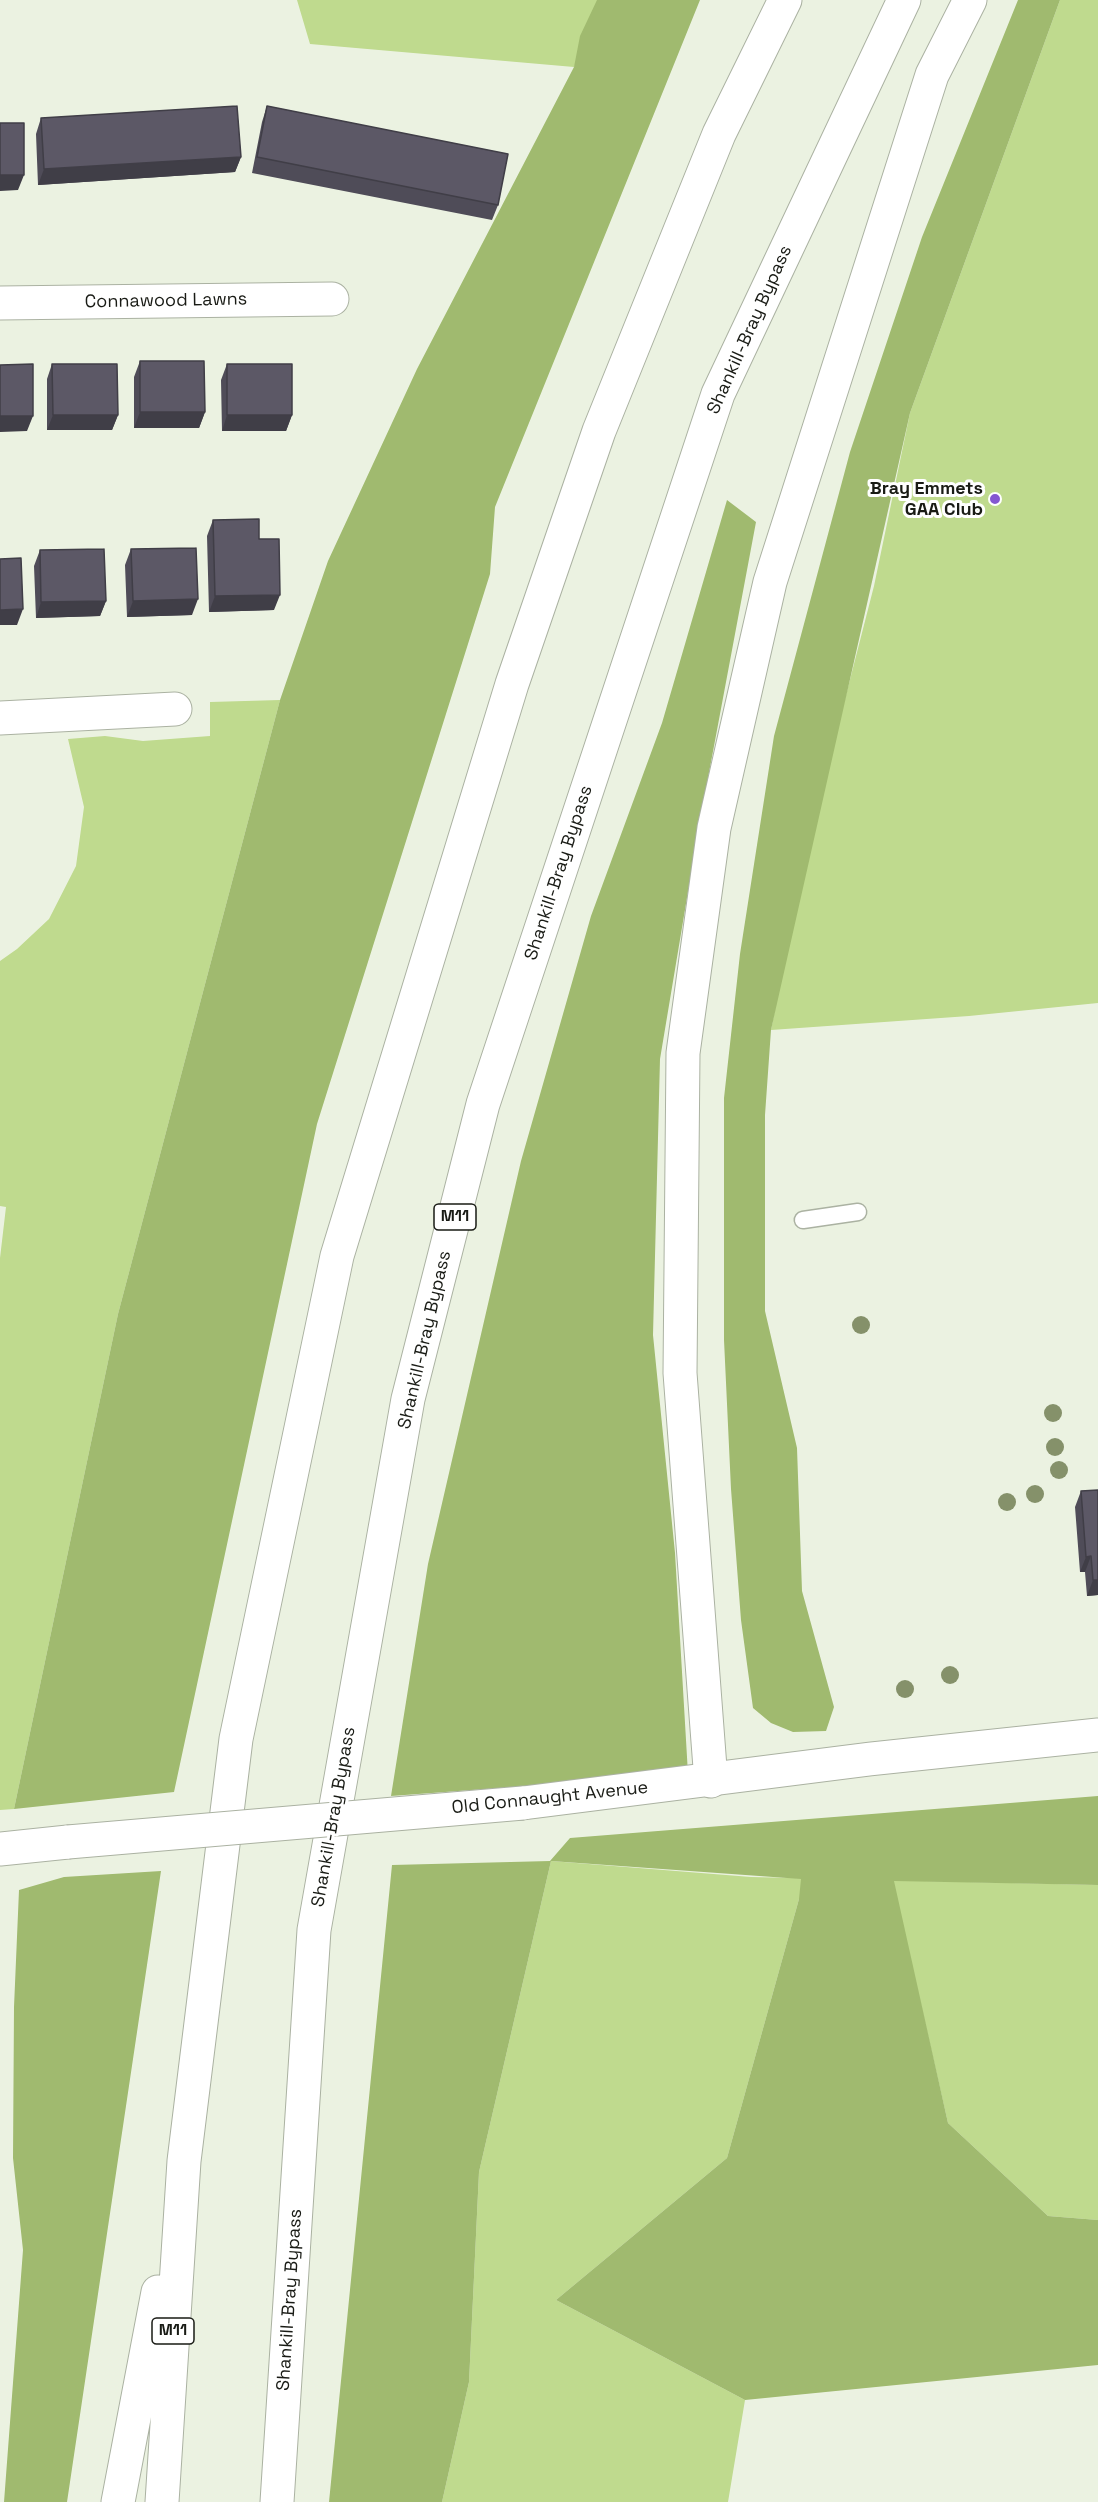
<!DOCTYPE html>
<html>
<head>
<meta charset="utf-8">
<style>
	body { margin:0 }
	canvas { display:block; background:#ebf2e1 }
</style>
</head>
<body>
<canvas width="1098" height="2502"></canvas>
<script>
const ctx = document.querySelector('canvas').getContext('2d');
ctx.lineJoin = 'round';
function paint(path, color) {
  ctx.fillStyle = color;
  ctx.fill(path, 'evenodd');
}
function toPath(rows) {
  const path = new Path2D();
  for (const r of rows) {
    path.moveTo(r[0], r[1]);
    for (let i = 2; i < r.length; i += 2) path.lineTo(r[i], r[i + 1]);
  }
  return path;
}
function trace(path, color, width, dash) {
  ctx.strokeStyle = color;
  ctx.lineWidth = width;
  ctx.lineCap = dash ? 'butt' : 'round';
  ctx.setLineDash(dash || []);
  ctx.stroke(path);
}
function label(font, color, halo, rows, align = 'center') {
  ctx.font = font + ' "Space Grotesk",sans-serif';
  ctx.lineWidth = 6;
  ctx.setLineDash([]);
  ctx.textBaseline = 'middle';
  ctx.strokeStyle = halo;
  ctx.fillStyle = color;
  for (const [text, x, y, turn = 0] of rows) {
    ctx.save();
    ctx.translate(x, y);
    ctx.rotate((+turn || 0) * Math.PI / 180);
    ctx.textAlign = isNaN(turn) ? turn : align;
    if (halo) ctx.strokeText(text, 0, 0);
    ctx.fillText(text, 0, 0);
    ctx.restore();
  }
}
paint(toPath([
	[297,0,611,0,574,67,310,44],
	[1060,0,1098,0,1098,1003,969,1016,771,1030,806,851,874,586,910,413],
	[280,700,118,1314,14,1809,0,1810,0,1258,6,1207,0,1206,0,961,17,949,49,919,76,866,84,807,68,739,105,736,143,741,210,736,210,702],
	[551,1861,751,1877,1098,1885,1098,2220,1048,2216,948,2123,897,1900,799,1899,727,2158,556,2300,745,2400,728,2502,442,2502,469,2382,479,2172]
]), '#bfda8e');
paint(toPath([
	[597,0,700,0,495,507,490,574,317,1124,174,1792,14,1809,118,1314,280,700,328,561,417,369,574,67,580,36],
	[1018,0,1060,0,910,413,771,1030,765,1115,765,1311,797,1448,802,1591,834,1707,826,1731,793,1732,771,1723,753,1708,741,1620,731,1489,724,1340,724,1098,740,954,774,736,850,452,922,237],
	[727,500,756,522,699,826,660,1059,653,1335,675,1553,688,1774,391,1796,428,1564,521,1161,591,916,662,723],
	[1098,1796,1098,1885,894,1881,948,2123,1048,2216,1098,2220,1098,2365,745,2400,556,2300,727,2158,799,1899,801,1879,551,1861,479,2172,469,2382,442,2502,329,2502,392,1865,550,1861,570,1838],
	[161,1871,67,2502,4,2502,23,2250,13,2158,14,2007,19,1890,64,1877]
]), '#a0ba6f');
const lane = toPath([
	[803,1220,858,1212]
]);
const street = toPath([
	[0,303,332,299],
	[0,718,175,709]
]);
const secondary = toPath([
	[523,1803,870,1759,1098,1735],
	[0,1849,68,1842]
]);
const highway = toPath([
	[711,1781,680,1373,683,1053,714,828,770,582,932,75,970,0],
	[118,2502,158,2292],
	[162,2502,184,2161,236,1739,337,1256,512,684,599,431,719,134,785,0],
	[277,2502,314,1930,408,1399,483,1104,718,394,904,0]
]);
trace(lane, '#abb2a2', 19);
trace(street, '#abb2a2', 35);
trace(secondary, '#abb2a2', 35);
trace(highway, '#abb2a2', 35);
trace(lane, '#fff', 16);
trace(street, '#fff', 33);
trace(secondary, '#fff', 33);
trace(highway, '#fff', 33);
const secondaryBridge = toPath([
	[68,1842,523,1803]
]);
trace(secondaryBridge, '#abb2a2', 35, []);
trace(secondaryBridge, '#fff', 33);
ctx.fillStyle = '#85916a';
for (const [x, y] of [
	[861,1325],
	[1053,1413],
	[1055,1447],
	[1059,1470],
	[1035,1494],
	[1007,1502],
	[950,1675],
	[905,1689]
]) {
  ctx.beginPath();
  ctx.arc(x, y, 9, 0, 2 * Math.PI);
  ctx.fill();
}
paint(toPath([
	[267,106,498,205,492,220,252,173,262,122],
	[41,118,241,157,235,172,38,185,36,134],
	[140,361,205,412,199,428,134,428,134,377],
	[52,364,118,415,112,430,47,430,47,379],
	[227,364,292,415,286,431,222,431,221,380],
	[213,520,259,539,274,610,209,612,207,536],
	[131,549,192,615,127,617,125,565],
	[40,550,106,601,100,616,36,618,34,566],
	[1098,1490,1098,1595,1087,1596,1085,1572,1080,1572,1075,1507,1081,1491]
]), '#4f4c58');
paint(toPath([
	[241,157,235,172,38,185,44,169],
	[0,175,24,175,18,190,0,191],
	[140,412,205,412,199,428,134,428],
	[53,415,118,415,112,430,47,430],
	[227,415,292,415,286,431,222,431],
	[0,416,33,416,27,431,0,432],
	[280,595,274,610,209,612,215,596],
	[198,599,192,615,127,617,133,601],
	[106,601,100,616,36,618,41,602],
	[23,609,17,625,0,625,0,610],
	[1091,1556,1085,1572,1080,1572,1086,1557],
	[1093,1580,1098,1580,1098,1595,1087,1596]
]), '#403e47');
const building = toPath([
	[237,106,241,157,44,169,41,118,237,106],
	[267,106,508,154,498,205,257,157,267,106],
	[0,123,24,123,24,175,0,175,0,123],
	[140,361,204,361,205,412,140,412,140,361],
	[33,364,33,416,0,416,0,365,33,364],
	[52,364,117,364,118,415,53,415,52,364],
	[227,364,292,364,292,415,227,415,227,364],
	[259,519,259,539,279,539,280,595,215,596,213,520,259,519],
	[196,548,198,599,133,601,131,549,196,548],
	[104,549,106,601,41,602,40,550,104,549],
	[21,558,23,609,0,610,0,559,21,558],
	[1098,1490,1098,1580,1093,1580,1091,1556,1086,1557,1081,1491,1098,1490]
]);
paint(building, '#5c5866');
trace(building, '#403e47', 1.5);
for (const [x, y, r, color] of [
	[995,499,6,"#8457d1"]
]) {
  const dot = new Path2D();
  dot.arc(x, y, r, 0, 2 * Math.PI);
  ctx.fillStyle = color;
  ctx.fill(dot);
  trace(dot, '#fff', 2);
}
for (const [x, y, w] of [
	[455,1217,42],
	[173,2331,42]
]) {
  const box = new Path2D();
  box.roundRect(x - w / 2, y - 13, w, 26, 4.5);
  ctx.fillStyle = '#fff';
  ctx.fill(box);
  trace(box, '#191b15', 1.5);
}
label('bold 16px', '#191b15', null, [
	["M11",455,1217],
	["M11",173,2331]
]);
label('18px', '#191b15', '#fff', [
	["Connawood Lawns",166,301,-1],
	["Shankill-Bray Bypass",750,330,-66],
	["Shankill-Bray Bypass",559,873,-72],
	["Shankill-Bray Bypass",425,1340,-77],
	["Old Connaught Avenue",550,1798,-6],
	["Shankill-Bray Bypass",334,1817,-80],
	["Shankill-Bray Bypass",290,2300,-86]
]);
label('bold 18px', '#191b15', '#fff', [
	["Bray Emmets",983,489],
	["GAA Club",983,510]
], 'right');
</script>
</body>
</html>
